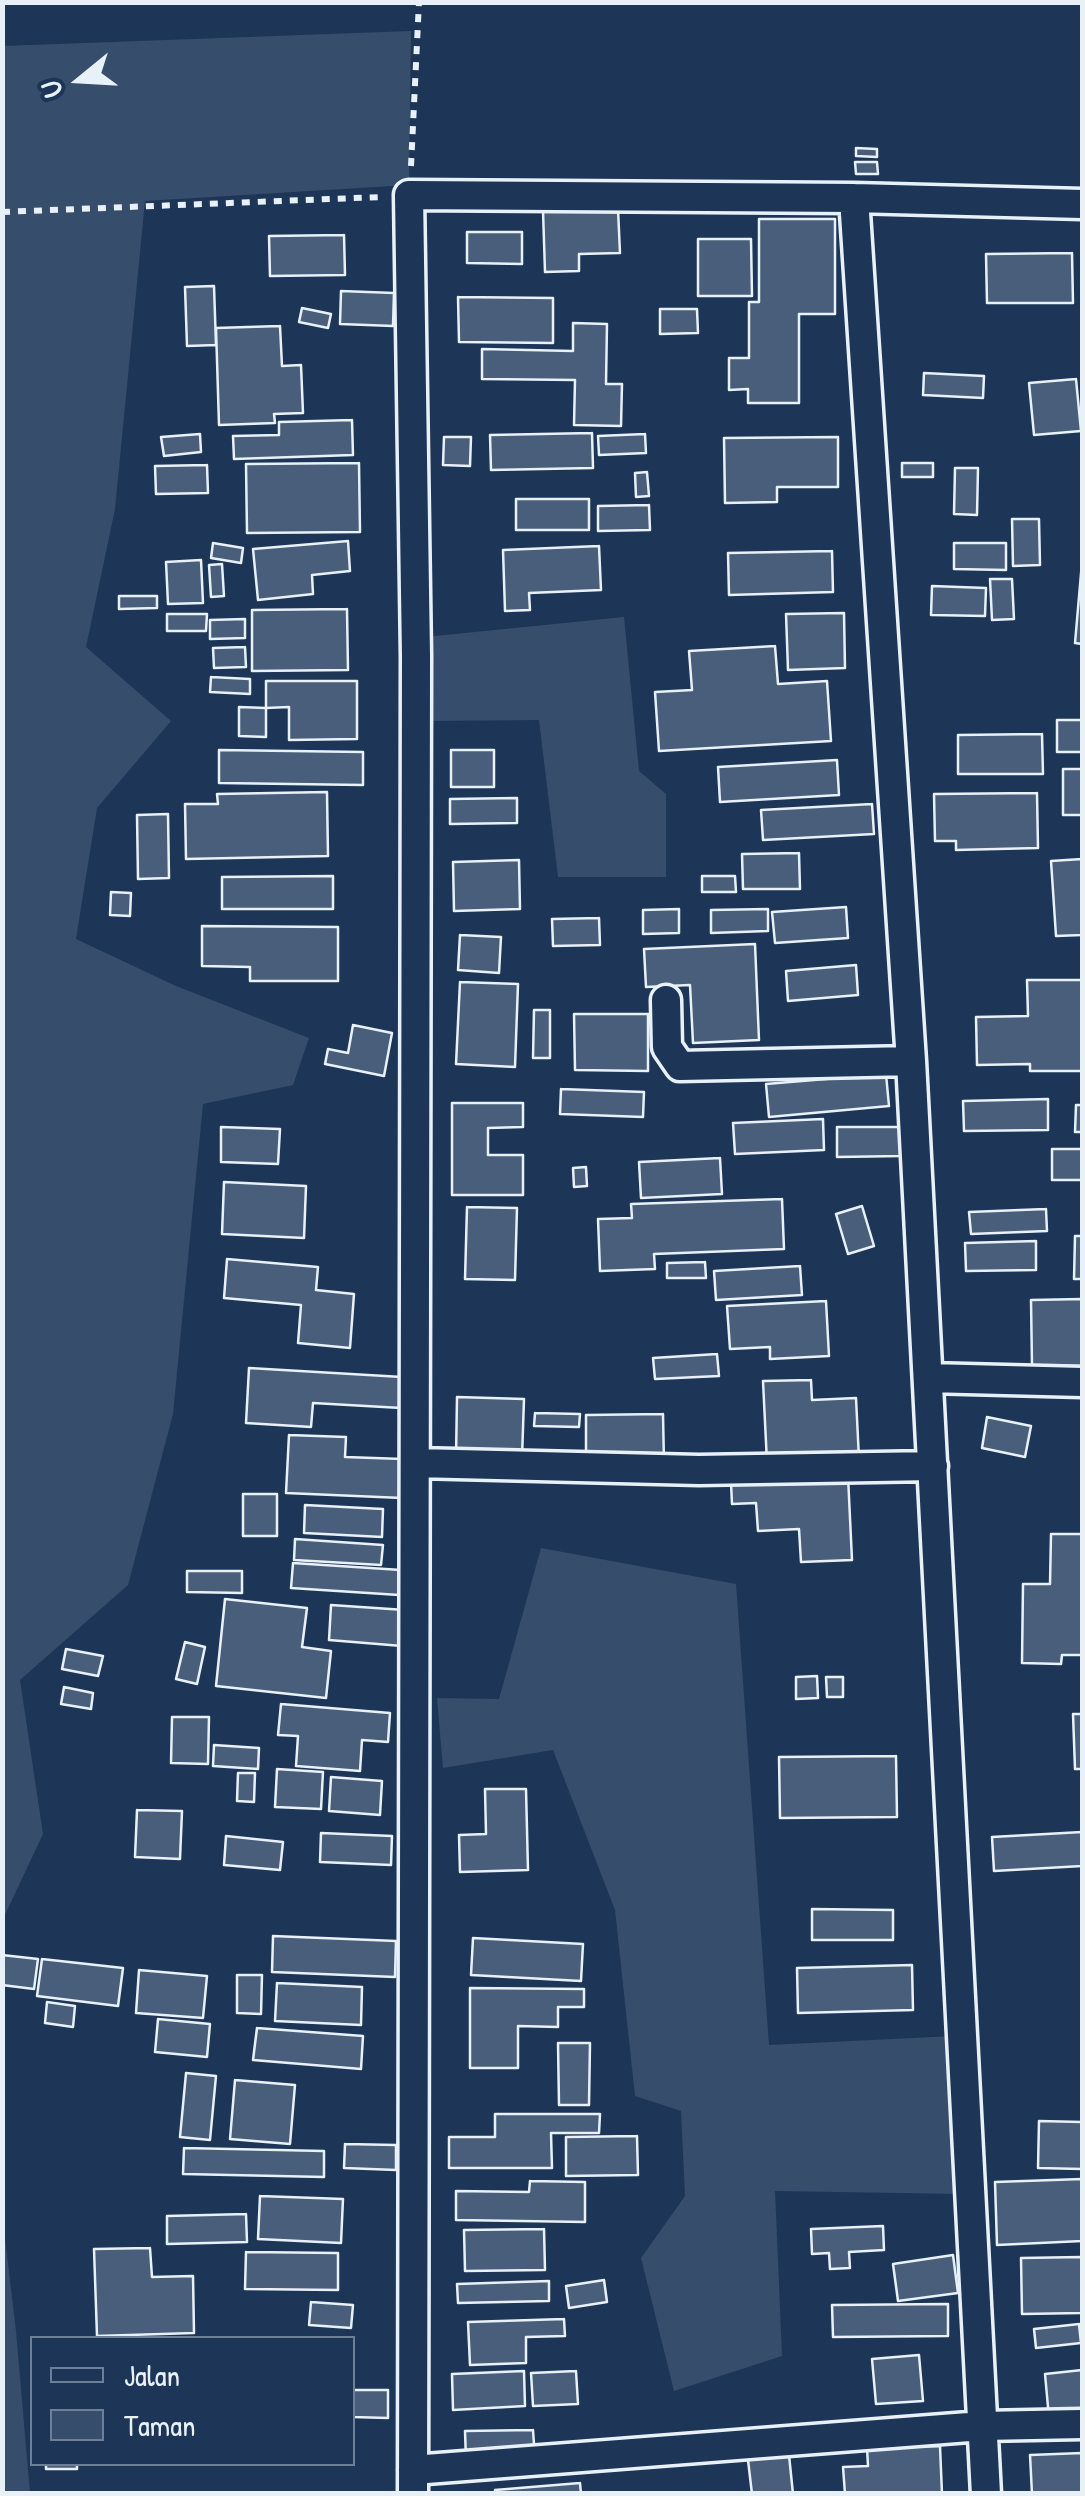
<!DOCTYPE html>
<html>
<head>
<meta charset="utf-8">
<style>
	body { margin:0 }
	#map { position:relative; width:1085px; height:2496px; overflow:hidden; background:#1d3557; font-family:"Patrick Hand",sans-serif }
	canvas { display:block }
	.frame { position:absolute; inset:0; border:5px solid #e8f1f8; pointer-events:none }
	.legend { position:absolute; left:30px; top:2336px; width:325px; height:130px; box-sizing:border-box; background:#1d3557; border:2px solid #6e8097; margin:0; padding:12px 18px; list-style:none; font-size:30px; color:#e8f1f8 }
	.legend li { display:flex; align-items:center; gap:20px; height:50px }
	.legend b { width:50px; border:2px solid #6e8097 }
	.north { position:absolute; left:30px; top:30px; width:100px; height:100px; -webkit-text-stroke:8px #1d3557; paint-order:stroke; rotate:252deg; font-size:28px; font-weight:700; line-height:40px; text-align:center; color:#e8f1f8 }
	.north::after { content:''; display:block; margin:auto; width:35px; height:45px; background:#e8f1f8; clip-path:polygon(50% 0,100% 100%,50% 72%,0 100%) }
</style>
</head>
<body>
<div id="map">
<canvas width="1085" height="2496"></canvas>
<div class="frame"></div>
<ul class="legend">
<li><b style="height:12px;background:#1d3557"></b>Jalan</li>
<li><b style="height:28px;background:#374d6c"></b>Taman</li>
</ul>
<div class="north">U</div>
</div>
<script>
const ctx = document.querySelector('canvas').getContext('2d');
ctx.lineJoin = 'round';
function paint(path, color) {
  ctx.fillStyle = color;
  ctx.fill(path, 'evenodd');
}
function toPath(rows) {
  const path = new Path2D();
  for (const r of rows) {
    path.moveTo(r[0], r[1]);
    for (let i = 2; i < r.length; i += 2) path.lineTo(r[i], r[i + 1]);
  }
  return path;
}
function trace(path, color, width, dash) {
  ctx.strokeStyle = color;
  ctx.lineWidth = width;
  ctx.lineCap = dash ? 'butt' : 'round';
  ctx.setLineDash(dash || []);
  ctx.stroke(path);
}
paint(toPath([
	[411,31,409,185,145,201,115,509,86,647,171,721,97,808,76,939,176,986,309,1038,293,1085,203,1104,173,1414,128,1585,20,1680,43,1834,3,1919,3,46],
	[624,617,639,771,666,794,666,877,558,877,539,720,426,721,425,637],
	[541,1548,736,1584,769,2045,954,2036,963,2194,775,2191,782,2356,674,2391,641,2258,685,2196,681,2111,635,2096,615,1910,553,1750,443,1768,437,1698,499,1699],
	[2,2213,16,2331,30,2493,3,2493]
]), '#374d6c');
const building = toPath([
	[856,148,877,149,877,157,856,156,856,148],
	[855,162,877,162,878,174,856,174,855,162],
	[618,209,620,253,579,254,579,271,545,272,543,211,618,209],
	[759,219,835,219,835,314,799,314,799,403,748,403,748,389,729,390,729,358,749,358,749,302,759,302,759,219],
	[467,232,522,232,522,264,467,263,467,232],
	[344,235,345,275,270,276,269,236,344,235],
	[698,239,751,239,752,296,698,296,698,239],
	[1072,253,1073,303,987,303,986,254,1072,253],
	[214,286,216,345,187,346,185,287,214,286],
	[341,291,394,293,393,326,340,324,341,291],
	[458,297,553,298,553,343,459,342,458,297],
	[302,308,331,314,328,328,299,322,302,308],
	[660,309,697,309,698,333,660,334,660,309],
	[573,323,607,324,606,384,622,384,621,426,574,425,575,380,482,379,482,349,573,351,573,323],
	[280,326,282,366,301,365,303,413,274,414,275,423,219,425,216,328,280,326],
	[924,373,984,376,983,398,923,395,924,373],
	[1076,379,1081,431,1034,435,1029,383,1076,379],
	[352,420,353,455,234,459,233,436,279,435,279,422,352,420],
	[592,433,593,468,491,470,490,435,592,433],
	[200,434,201,452,164,456,161,437,200,434],
	[645,434,646,453,599,455,598,436,645,434],
	[444,437,471,437,470,466,443,465,444,437],
	[838,437,838,487,777,487,777,502,725,503,724,438,838,437],
	[359,463,360,532,247,533,246,464,359,463],
	[902,463,933,463,933,477,902,477,902,463],
	[207,465,208,493,156,494,155,466,207,465],
	[955,468,978,468,977,515,954,514,955,468],
	[647,472,649,496,636,497,635,473,647,472],
	[516,499,589,499,589,530,516,530,516,499],
	[649,505,650,530,598,531,598,506,649,505],
	[1012,519,1039,519,1040,565,1013,566,1012,519],
	[348,541,350,571,312,575,313,594,258,600,253,549,348,541],
	[213,543,243,548,241,563,211,558,213,543],
	[954,543,1006,543,1006,570,954,569,954,543],
	[599,546,601,590,529,593,530,610,505,611,503,550,599,546],
	[832,551,833,592,729,595,728,553,832,551],
	[201,560,203,603,168,604,166,562,201,560],
	[1082,562,1082,644,1075,643,1082,562],
	[222,564,224,596,211,597,209,565,222,564],
	[990,579,1012,579,1014,619,992,620,990,579],
	[932,586,986,588,985,616,931,615,932,586],
	[119,596,157,596,157,608,119,609,119,596],
	[347,609,348,670,252,671,252,610,347,609],
	[844,613,845,668,788,670,786,614,844,613],
	[167,614,207,614,206,631,167,631,167,614],
	[245,619,245,638,210,639,210,620,245,619],
	[775,646,778,684,827,681,831,741,659,751,655,692,692,690,689,651,775,646],
	[245,647,246,667,214,668,213,648,245,647],
	[211,677,250,679,250,694,210,692,211,677],
	[266,681,357,681,357,739,289,740,289,707,266,708,266,681],
	[239,707,266,708,266,737,239,736,239,707],
	[1057,720,1082,720,1082,752,1057,752,1057,720],
	[1042,734,1043,774,958,774,958,735,1042,734],
	[219,750,363,752,363,785,219,783,219,750],
	[451,750,494,750,494,787,451,787,451,750],
	[837,760,839,795,720,802,718,767,837,760],
	[1063,769,1082,769,1082,815,1063,815,1063,769],
	[327,792,328,856,186,859,185,804,218,804,217,794,327,792],
	[1037,793,1038,848,956,850,956,841,935,841,934,794,1037,793],
	[517,798,517,823,450,824,450,799,517,798],
	[872,804,874,834,763,840,761,810,872,804],
	[168,814,169,878,138,879,137,815,168,814],
	[799,853,800,889,743,889,742,854,799,853],
	[1082,859,1082,935,1056,936,1051,861,1082,859],
	[519,860,520,909,454,911,453,862,519,860],
	[333,876,333,909,222,909,222,877,333,876],
	[702,876,735,876,736,892,702,892,702,876],
	[111,892,131,893,130,916,110,915,111,892],
	[846,907,848,938,775,943,772,912,846,907],
	[679,909,679,933,643,934,643,910,679,909],
	[768,909,768,931,711,933,711,910,768,909],
	[599,918,600,945,553,946,552,919,599,918],
	[202,926,338,927,338,981,250,981,250,967,202,966,202,926],
	[460,935,501,937,499,973,458,970,460,935],
	[755,944,759,1040,693,1043,690,985,646,987,644,949,755,944],
	[856,965,858,995,788,1001,786,971,856,965],
	[1027,980,1082,980,1082,1071,1030,1071,1030,1064,977,1065,976,1017,1028,1016,1027,980],
	[460,982,518,984,515,1067,456,1064,460,982],
	[534,1010,550,1010,550,1058,533,1058,534,1010],
	[574,1014,648,1014,648,1071,575,1070,574,1014],
	[353,1025,392,1033,384,1076,325,1064,328,1049,348,1053,353,1025],
	[886,1074,889,1106,769,1117,766,1084,886,1074],
	[561,1089,644,1092,643,1117,560,1114,561,1089],
	[1048,1099,1048,1130,964,1131,963,1101,1048,1099],
	[452,1103,523,1103,523,1127,488,1128,488,1155,523,1155,523,1195,452,1195,452,1103],
	[1076,1105,1082,1105,1082,1132,1075,1132,1076,1105],
	[823,1119,824,1150,735,1154,733,1123,823,1119],
	[221,1127,280,1129,278,1164,221,1162,221,1127],
	[837,1127,902,1127,902,1156,837,1157,837,1127],
	[1052,1149,1082,1149,1082,1180,1052,1180,1052,1149],
	[720,1158,722,1194,641,1198,639,1162,720,1158],
	[586,1167,587,1186,574,1187,573,1168,586,1167],
	[224,1182,306,1186,304,1238,222,1234,224,1182],
	[782,1199,784,1249,654,1254,655,1269,600,1271,598,1219,632,1218,631,1204,782,1199],
	[862,1206,874,1246,848,1254,836,1214,862,1206],
	[467,1207,517,1208,515,1280,465,1279,467,1207],
	[1046,1209,1047,1231,971,1234,969,1212,1046,1209],
	[1075,1236,1082,1236,1082,1279,1074,1279,1075,1236],
	[1036,1241,1036,1270,966,1271,965,1243,1036,1241],
	[227,1259,318,1267,316,1290,354,1294,350,1348,298,1343,301,1305,224,1298,227,1259],
	[705,1262,706,1278,667,1278,667,1263,705,1262],
	[800,1266,802,1295,716,1300,714,1271,800,1266],
	[1082,1299,1082,1366,1032,1366,1031,1300,1082,1299],
	[826,1301,829,1356,770,1359,770,1347,730,1349,727,1306,826,1301],
	[717,1354,719,1376,655,1379,653,1358,717,1354],
	[249,1368,402,1377,401,1408,313,1403,311,1427,246,1423,249,1368],
	[811,1380,812,1400,856,1398,859,1459,767,1463,763,1381,811,1380],
	[457,1397,524,1399,522,1458,456,1456,457,1397],
	[535,1413,580,1414,579,1427,534,1426,535,1413],
	[663,1414,664,1463,586,1464,586,1415,663,1414],
	[987,1417,1031,1426,1025,1457,982,1448,987,1417],
	[289,1435,346,1437,345,1457,403,1459,402,1498,286,1493,289,1435],
	[848,1476,852,1560,801,1562,799,1529,758,1531,756,1503,732,1504,731,1483,848,1476],
	[243,1494,277,1494,277,1536,243,1536,243,1494],
	[305,1505,383,1509,382,1537,304,1533,305,1505],
	[1051,1534,1082,1534,1082,1655,1062,1655,1061,1664,1022,1663,1023,1584,1050,1584,1051,1534],
	[295,1539,383,1545,381,1565,294,1560,295,1539],
	[293,1563,401,1570,399,1595,291,1588,293,1563],
	[187,1571,242,1571,242,1593,187,1592,187,1571],
	[225,1599,307,1608,302,1647,331,1651,326,1698,216,1686,225,1599],
	[331,1605,405,1610,402,1646,329,1640,331,1605],
	[185,1642,205,1647,197,1684,176,1679,185,1642],
	[66,1649,103,1656,98,1676,62,1669,66,1649],
	[817,1676,818,1698,796,1699,796,1677,817,1676],
	[826,1677,843,1677,843,1697,827,1697,826,1677],
	[64,1687,93,1693,91,1709,61,1704,64,1687],
	[281,1704,390,1713,388,1742,362,1740,360,1771,296,1766,298,1736,278,1735,281,1704],
	[1073,1714,1082,1714,1082,1769,1075,1769,1073,1714],
	[172,1717,209,1717,208,1764,171,1763,172,1717],
	[214,1745,259,1748,258,1769,213,1766,214,1745],
	[896,1756,897,1817,780,1818,779,1757,896,1756],
	[277,1769,323,1772,321,1809,275,1807,277,1769],
	[238,1773,255,1773,254,1802,237,1801,238,1773],
	[331,1777,382,1781,380,1815,329,1811,331,1777],
	[485,1789,526,1789,528,1870,460,1872,459,1835,486,1834,485,1789],
	[137,1810,182,1811,180,1859,135,1857,137,1810],
	[1082,1832,1082,1866,994,1871,992,1837,1082,1832],
	[321,1833,392,1836,391,1865,320,1862,321,1833],
	[226,1836,283,1842,280,1870,224,1865,226,1836],
	[812,1909,893,1910,893,1940,812,1940,812,1909],
	[273,1936,396,1941,395,1977,272,1972,273,1936],
	[473,1938,583,1944,581,1981,471,1975,473,1938],
	[2,1955,38,1959,34,1989,2,1985,2,1955],
	[42,1959,123,1968,118,2006,37,1996,42,1959],
	[912,1965,913,2010,798,2013,797,1968,912,1965],
	[139,1970,207,1976,203,2018,136,2013,139,1970],
	[237,1975,262,1975,261,2014,237,2013,237,1975],
	[277,1983,362,1987,361,2025,275,2021,277,1983],
	[470,1988,584,1989,584,2007,558,2007,558,2027,518,2026,518,2068,470,2068,470,1988],
	[47,2002,75,2006,73,2027,45,2023,47,2002],
	[158,2019,210,2024,207,2057,155,2052,158,2019],
	[257,2028,363,2036,361,2069,253,2060,257,2028],
	[558,2043,590,2043,589,2105,559,2105,558,2043],
	[186,2073,216,2076,210,2140,180,2137,186,2073],
	[235,2080,295,2085,290,2144,230,2139,235,2080],
	[495,2114,600,2114,599,2133,551,2133,552,2168,449,2168,449,2137,495,2137,495,2114],
	[1039,2121,1082,2122,1082,2169,1038,2168,1039,2121],
	[637,2136,638,2175,566,2176,566,2137,637,2136],
	[345,2144,396,2145,396,2170,344,2168,345,2144],
	[184,2148,324,2151,324,2177,183,2174,184,2148],
	[1082,2179,1082,2241,997,2245,995,2182,1082,2179],
	[530,2181,585,2182,585,2222,456,2220,456,2191,529,2192,530,2181],
	[260,2196,343,2199,341,2243,258,2239,260,2196],
	[246,2214,247,2242,167,2244,167,2216,246,2214],
	[883,2226,884,2250,849,2252,850,2268,830,2269,829,2253,812,2254,811,2229,883,2226],
	[544,2229,545,2270,465,2271,464,2230,544,2229],
	[150,2248,152,2277,193,2276,194,2333,97,2336,94,2249,150,2248],
	[246,2252,338,2253,338,2290,245,2289,246,2252],
	[953,2255,958,2293,898,2301,893,2264,953,2255],
	[1082,2257,1082,2313,1022,2314,1021,2258,1082,2257],
	[604,2280,607,2302,569,2308,566,2286,604,2280],
	[549,2281,549,2301,458,2303,457,2284,549,2281],
	[311,2302,353,2305,351,2328,309,2325,311,2302],
	[948,2304,948,2336,833,2337,832,2305,948,2304],
	[564,2319,565,2336,526,2337,526,2363,470,2365,468,2322,564,2319],
	[1079,2324,1081,2343,1036,2348,1034,2329,1079,2324],
	[919,2355,923,2401,876,2404,872,2359,919,2355],
	[1082,2370,1082,2415,1049,2418,1045,2374,1082,2370],
	[524,2371,525,2406,453,2410,452,2374,524,2371],
	[576,2371,578,2404,533,2406,531,2373,576,2371],
	[352,2390,388,2390,388,2418,352,2417,352,2390],
	[533,2430,535,2458,466,2460,465,2431,533,2430],
	[940,2446,942,2494,845,2494,843,2467,868,2466,867,2448,940,2446],
	[1082,2453,1082,2494,1032,2494,1030,2455,1082,2453],
	[789,2455,793,2494,752,2494,748,2460,789,2455],
	[46,2464,77,2464,77,2469,46,2469,46,2464],
	[580,2483,581,2494,495,2494,495,2490,580,2483]
]);
paint(building, '#495e7a');
trace(building, '#e8f1f8', 2.5);
const street = toPath([
	[854,198,911,1061,986,2494],
	[666,1000,667,1047,680,1066,911,1061],
	[928,1378,1082,1382],
	[416,1463,699,1470,933,1466],
	[413,2470,982,2426,1082,2424],
	[413,2494,416,656,409,195,854,198,1082,204]
]);
trace(street, '#e8f1f8', 35);
trace(toPath([
	[411,166,419,2],
	[2,212,381,197]
]), '#e8f1f8', 6, [8, 8]);
trace(street, '#1d3557', 28);
</script>
</body>
</html>
